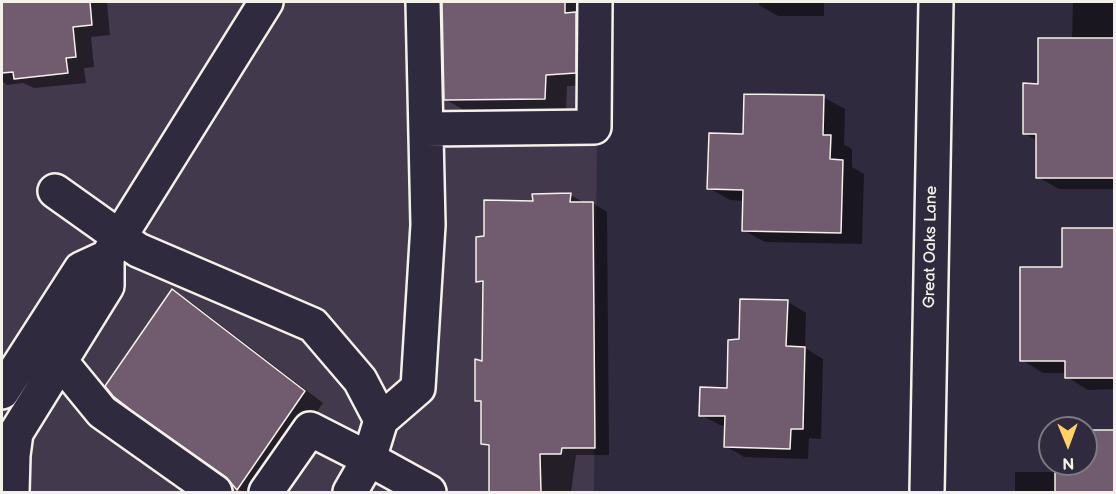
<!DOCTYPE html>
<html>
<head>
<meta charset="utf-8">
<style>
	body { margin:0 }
	#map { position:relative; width:1116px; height:494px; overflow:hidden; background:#2f2a3d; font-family:"Balsamiq Sans",sans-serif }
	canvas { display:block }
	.frame { position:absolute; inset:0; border:3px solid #f4f1e8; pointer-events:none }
	.north { position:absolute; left:1038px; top:416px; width:60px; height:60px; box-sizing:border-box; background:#2f2a3d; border:2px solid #7e7a81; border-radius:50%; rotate:179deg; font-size:16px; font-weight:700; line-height:24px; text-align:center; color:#f4f1e8 }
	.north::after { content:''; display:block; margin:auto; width:21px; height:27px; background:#ffd166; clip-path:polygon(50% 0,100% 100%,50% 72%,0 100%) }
</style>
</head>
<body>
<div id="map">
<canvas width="1116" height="494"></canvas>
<div class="frame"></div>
<div class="north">N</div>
</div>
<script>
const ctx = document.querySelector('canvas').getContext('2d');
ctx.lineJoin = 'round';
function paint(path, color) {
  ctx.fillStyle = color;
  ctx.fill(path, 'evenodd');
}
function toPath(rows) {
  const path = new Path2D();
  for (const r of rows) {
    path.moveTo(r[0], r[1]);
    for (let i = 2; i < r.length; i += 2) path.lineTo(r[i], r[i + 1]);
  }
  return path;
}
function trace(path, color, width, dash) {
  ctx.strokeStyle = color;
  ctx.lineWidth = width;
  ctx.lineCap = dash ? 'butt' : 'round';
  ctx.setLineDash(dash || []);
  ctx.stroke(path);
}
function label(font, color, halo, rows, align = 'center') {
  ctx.font = font + ' "Balsamiq Sans",sans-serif';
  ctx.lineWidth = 4.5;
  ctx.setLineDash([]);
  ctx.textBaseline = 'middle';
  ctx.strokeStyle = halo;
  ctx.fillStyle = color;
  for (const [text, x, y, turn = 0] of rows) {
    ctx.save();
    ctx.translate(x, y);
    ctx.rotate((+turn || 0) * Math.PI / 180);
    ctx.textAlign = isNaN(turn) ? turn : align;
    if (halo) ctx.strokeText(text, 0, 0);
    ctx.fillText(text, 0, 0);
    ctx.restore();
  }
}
paint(toPath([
	[2,2,598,2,594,492,2,492]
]), '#43394c');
paint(toPath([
	[2,2,107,2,110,35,91,37,94,67,84,68,86,83,34,88,23,83,7,85,2,81],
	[442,2,586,2,597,85,567,86,566,110,467,112,445,99],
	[759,2,824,2,824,16,778,16,759,5],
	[1073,2,1114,2,1114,189,1059,189,1038,177,1038,141,1024,133,1039,85,1072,39],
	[823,97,845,109,844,145,852,149,852,167,864,174,862,244,765,242,743,230,744,201,730,200,709,188,744,135],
	[570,195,585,203,593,203,607,212,609,455,576,455,571,492,491,492,490,448,482,444,483,404,476,400,484,363,485,285,478,281,486,237,534,202],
	[1063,229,1114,229,1114,389,1088,390,1067,377,1067,373,1043,373,1022,360,1063,269],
	[173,291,191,302,323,403,261,492,244,492,238,489,227,476],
	[788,302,806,313,805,348,823,359,821,439,809,438,808,459,744,457,726,446,726,426,720,425,701,415,729,389,740,341],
	[1086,432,1114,432,1114,492,1015,492,1015,472,1056,472,1056,464,1086,464]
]), '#0007');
const building = toPath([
	[2,2,90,2,92,25,73,27,76,57,66,58,68,73,14,79,13,72,2,73,2,2],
	[442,2,565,2,565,13,576,12,576,73,546,75,545,99,444,100,442,2],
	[1038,38,1114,38,1114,178,1036,178,1036,134,1023,134,1023,83,1038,84,1038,38],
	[744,94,824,95,823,135,831,135,830,159,843,160,841,233,742,231,743,190,707,189,709,133,743,134,744,94],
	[571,193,570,202,593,202,595,448,562,448,561,454,540,454,541,492,489,492,489,445,481,444,481,401,475,401,475,359,482,361,483,281,476,282,476,237,484,236,484,200,533,201,532,194,571,193],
	[1062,228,1114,228,1114,378,1065,378,1065,361,1020,361,1020,267,1062,267,1062,228],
	[172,289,305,391,237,490,226,477,131,410,113,396,105,386,172,289],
	[740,299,788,300,786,346,805,347,803,429,791,429,790,449,724,447,725,416,699,416,700,387,727,388,728,340,739,339,740,299],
	[1086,430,1114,430,1114,492,1055,492,1055,464,1086,464,1086,430]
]);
paint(building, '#715b6e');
trace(building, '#f4f1e8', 1.5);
const minor = toPath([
	[426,129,594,127,595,2],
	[55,191,138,250,313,325,360,380,381,420,369,459,350,492],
	[61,362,102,412,215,492],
	[2,392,81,269,107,257],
	[381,420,418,388,428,225,423,2],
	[12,492,13,455,16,433,107,286,107,257,266,2],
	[266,492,310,429,369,459,429,492],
	[927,492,936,2]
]);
trace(minor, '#f4f1e8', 38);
trace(minor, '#2f2a3d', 33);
label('16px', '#f4f1e8', '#2f2a3d', [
	["Great Oaks Lane",931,247,-89]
]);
</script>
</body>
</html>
